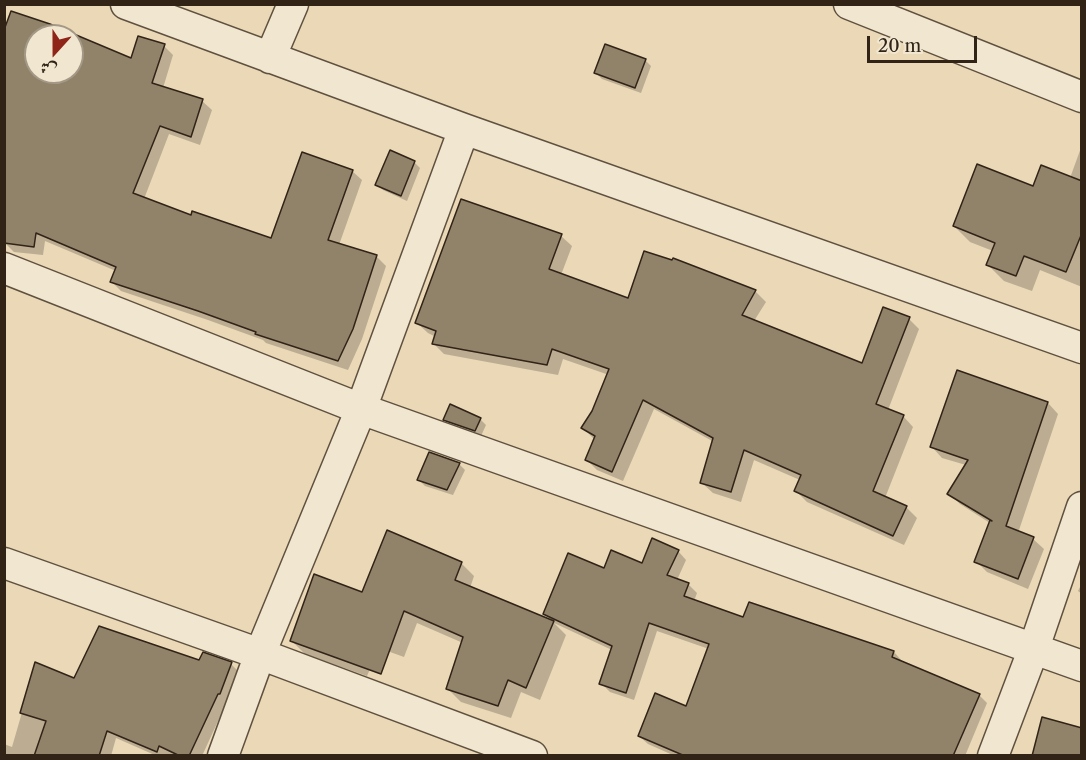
<!DOCTYPE html>
<html>
<head>
<meta charset="utf-8">
<style>
	body { margin:0 }
	#map { position:relative; width:1086px; height:760px; overflow:hidden; background:#ead8b7; font-family:"Libre Caslon Text",Amiri,serif }
	canvas { display:block }
	.frame { position:absolute; inset:0; border:6px solid #312417; pointer-events:none }
	.north { position:absolute; left:24px; top:24px; width:60px; height:60px; box-sizing:border-box; background:#f1e6d0; border:2px solid #a49886; border-radius:50%; rotate:201deg; font-size:16px; font-weight:700; line-height:24px; text-align:center; color:#312417 }
	.north::after { content:''; display:block; margin:auto; width:21px; height:27px; background:#8f2418; clip-path:polygon(50% 0,100% 100%,50% 72%,0 100%) }
	.scale { position:absolute; left:867px; top:36px; width:110px; height:27px; box-sizing:border-box; border:3px solid #312417; border-top:0; padding-left:8px; font-size:18px; line-height:21px; white-space:nowrap; color:#312417; -webkit-text-stroke:4px #f1e6d0; paint-order:stroke }
</style>
</head>
<body>
<div id="map">
<canvas width="1086" height="760"></canvas>
<div class="frame"></div>
<div class="north">ش</div>
<div class="scale">20 m</div>
</div>
<script>
const ctx = document.querySelector('canvas').getContext('2d');
ctx.lineJoin = 'round';
function paint(path, color) {
  ctx.fillStyle = color;
  ctx.fill(path, 'evenodd');
}
function toPath(rows) {
  const path = new Path2D();
  for (const r of rows) {
    path.moveTo(r[0], r[1]);
    for (let i = 2; i < r.length; i += 2) path.lineTo(r[i], r[i + 1]);
  }
  return path;
}
function trace(path, color, width, dash) {
  ctx.strokeStyle = color;
  ctx.lineWidth = width;
  ctx.lineCap = dash ? 'butt' : 'round';
  ctx.setLineDash(dash || []);
  ctx.stroke(path);
}
paint(toPath([
	[50,25,132,60,164,46,173,55,163,88,202,101,212,110,200,145,169,134,144,199,192,217,272,240,352,171,362,180,339,245,377,257,386,266,362,339,348,370,266,343,263,340,208,320,121,291,112,282,116,271,45,241,43,255,14,252,5,243,4,34],
	[36,36,72,36,72,72,36,72],
	[645,60,651,66,641,93,602,79,596,73],
	[1082,145,1082,287,1040,270,1032,291,1004,281,988,265,993,251,970,242,954,226,1034,188,1070,178],
	[390,152,415,163,420,168,407,201,383,190,377,184],
	[561,236,572,246,561,275,629,300,755,291,766,302,754,321,863,365,909,319,919,329,888,410,903,416,913,427,885,498,906,507,917,518,904,545,807,502,796,491,800,480,754,460,741,502,713,493,702,483,714,442,654,409,623,481,597,470,587,460,595,440,583,428,593,412,609,375,563,359,558,375,444,354,434,344,436,337,428,333,417,323],
	[958,372,1048,403,1058,414,1018,533,1033,539,1044,549,1028,589,987,572,976,561,990,523,960,504,949,493,966,465,942,458,932,447],
	[480,419,486,425,481,436,450,425,445,420],
	[459,464,465,470,453,495,425,486,419,480],
	[678,551,686,560,677,580,688,584,697,593,694,601,744,618,894,652,902,661,901,663,979,695,987,703,965,756,675,756,648,744,639,736,687,708,709,649,657,631,634,700,610,692,601,683,612,650,554,623,566,635,540,700,521,692,511,718,461,702,448,689,463,643,417,623,404,657,379,648,367,676,305,654,292,641,362,593,461,563,474,576,470,588,553,622,544,614,605,570,643,565],
	[1082,583,1082,594,1078,591],
	[203,654,231,664,240,673,202,756,172,756,168,754,167,756,157,756,116,738,111,756,4,756,4,744,12,747,36,664,75,680,200,662]
]), '#0003');
const building = toPath([
	[11,11,50,24,131,58,138,36,165,44,152,83,203,99,191,137,160,126,133,193,191,215,192,211,271,238,302,152,353,170,328,240,377,255,353,329,338,361,255,334,256,332,198,311,110,282,116,267,36,233,34,247,4,243,4,30,11,11],
	[36,36,72,36,72,72,36,72,36,36],
	[605,44,646,59,635,88,594,73,605,44],
	[390,150,415,161,401,196,375,185,390,150],
	[977,164,1033,186,1041,165,1082,181,1082,233,1066,272,1024,256,1016,276,986,265,995,243,953,226,977,164],
	[461,199,562,234,549,269,628,298,644,251,672,260,673,258,756,290,742,315,862,363,883,307,910,317,876,404,904,415,873,491,907,506,893,536,794,491,801,475,744,450,731,492,700,483,713,438,643,400,612,472,585,460,595,436,581,428,592,411,609,369,552,349,547,365,432,344,436,331,415,323,461,199],
	[957,370,1048,402,1006,526,1034,537,1018,579,974,562,990,520,992,521,947,494,968,460,930,447,957,370],
	[450,404,481,418,475,431,443,420,450,404],
	[429,452,460,463,447,490,417,480,429,452],
	[387,530,462,562,455,580,554,621,526,688,508,680,498,706,446,689,463,637,404,611,381,674,290,641,314,574,362,592,387,530],
	[652,538,679,550,667,575,689,583,684,596,743,617,749,602,894,651,892,657,980,694,953,756,685,756,638,736,655,693,686,706,709,644,649,623,626,693,599,684,612,646,543,614,568,553,604,568,611,550,642,563,652,538],
	[99,626,199,660,203,652,232,662,220,694,218,694,189,756,180,756,159,746,157,752,107,731,99,756,34,756,46,721,20,713,35,662,74,678,99,626],
	[1042,717,1082,728,1082,756,1032,756,1042,717]
]);
paint(building, '#91826a');
trace(building, '#312417', 1.5);
const street = toPath([
	[126,4,464,129,1082,348],
	[849,4,1082,97],
	[270,58,293,4],
	[4,268,361,409,1082,666],
	[4,563,260,654,532,756],
	[223,756,260,654,361,409,464,129],
	[993,756,1034,648,1082,507]
]);
trace(street, '#5f513f', 33);
trace(street, '#f1e6d0', 30);
</script>
</body>
</html>
